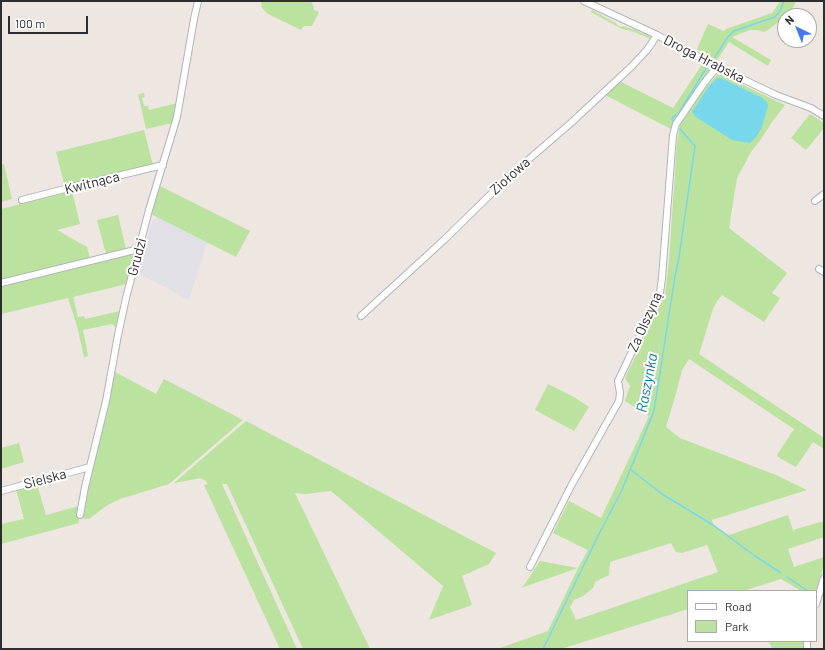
<!DOCTYPE html>
<html>
<head>
<meta charset="utf-8">
<style>
	body { margin:0 }
	#map { position:relative; width:825px; height:650px; overflow:hidden; background:#eee6e0; font-family:Barlow,sans-serif }
	canvas { display:block }
	.frame { position:absolute; inset:0; border:2px solid #2d2d2d; pointer-events:none }
	.legend { position:absolute; left:687px; top:590px; width:130px; height:52px; box-sizing:border-box; background:#fff; border:1px solid #ababab; margin:0; padding:5px 7px; list-style:none; font-size:12px; color:#2d2d2d }
	.legend li { display:flex; align-items:center; gap:8px; height:20px }
	.legend b { width:20px; border:1px solid #ababab }
	.north { position:absolute; left:777px; top:8px; width:40px; height:40px; box-sizing:border-box; background:#fff; border:1px solid #ababab; border-radius:50%; rotate:317deg; font-size:11px; font-weight:700; line-height:16px; text-align:center; color:#2d2d2d }
	.north::after { content:''; display:block; margin:auto; width:14px; height:18px; background:#4678f4; clip-path:polygon(50% 0,100% 100%,50% 72%,0 100%) }
	.scale { position:absolute; left:8px; top:16px; width:80px; height:18px; box-sizing:border-box; border:2px solid #2d2d2d; border-top:0; padding-left:5px; font-size:12px; line-height:14px; white-space:nowrap; color:#2d2d2d; -webkit-text-stroke:3px #fff; paint-order:stroke }
</style>
</head>
<body>
<div id="map">
<canvas width="825" height="650"></canvas>
<div class="frame"></div>
<ul class="legend">
<li><b style="height:5px;background:#fff"></b>Road</li>
<li><b style="height:11px;background:#bce29f"></b>Park</li>
</ul>
<div class="north">N</div>
<div class="scale">100 m</div>
</div>
<script>
const ctx = document.querySelector('canvas').getContext('2d');
ctx.lineJoin = 'round';
function paint(path, color) {
  ctx.fillStyle = color;
  ctx.fill(path, 'evenodd');
}
function toPath(rows) {
  const path = new Path2D();
  for (const r of rows) {
    path.moveTo(r[0], r[1]);
    for (let i = 2; i < r.length; i += 2) path.lineTo(r[i], r[i + 1]);
  }
  return path;
}
function trace(path, color, width, dash) {
  ctx.strokeStyle = color;
  ctx.lineWidth = width;
  ctx.lineCap = dash ? 'butt' : 'round';
  ctx.setLineDash(dash || []);
  ctx.stroke(path);
}
function label(font, color, halo, rows, align = 'center') {
  ctx.font = font + ' Barlow,sans-serif';
  ctx.lineWidth = 4;
  ctx.setLineDash([]);
  ctx.textBaseline = 'middle';
  ctx.strokeStyle = halo;
  ctx.fillStyle = color;
  for (const [text, x, y, turn = 0] of rows) {
    ctx.save();
    ctx.translate(x, y);
    ctx.rotate((+turn || 0) * Math.PI / 180);
    ctx.textAlign = isNaN(turn) ? turn : align;
    if (halo) ctx.strokeText(text, 0, 0);
    ctx.fillText(text, 0, 0);
    ctx.restore();
  }
}
paint(toPath([
	[158,217,207,242,189,300,138,273,153,220]
]), '#e1e0e7');
paint(toPath([
	[261,1,311,1,313,5,314,10,319,12,312,26,304,26,301,30,268,14,262,8],
	[780,1,796,1,794,6,786,16,768,30,764,32,757,30,750,30,732,37,771,60,768,66,729,42,717,60,697,49,708,24,724,31,726,29,772,13,775,9],
	[592,10,617,24,617,25,621,27,622,26,635,30,651,37,651,39,632,31,622,29,591,12],
	[703,63,709,68,708,73,709,74,671,129,605,95,619,81,673,108],
	[720,74,785,105,772,122,761,139,751,152,737,178,729,228,787,273,772,293,780,298,764,322,722,295,717,301,713,309,699,354,824,438,824,449,813,442,796,467,778,457,777,455,794,429,689,359,682,370,677,390,666,427,680,438,776,475,807,490,712,520,714,525,729,535,788,515,793,530,824,521,824,537,788,549,794,567,824,557,824,565,816,591,801,591,781,579,743,591,688,591,688,609,561,649,497,649,548,631,578,568,521,588,525,584,540,561,578,568,588,550,553,533,569,501,601,518,649,416,625,401,630,386,625,378,665,295,669,261,677,142,680,125,691,107,705,88,717,75],
	[671,543,676,552,682,553,707,545,718,572,576,620,570,607,574,600,583,596,593,588,595,582,609,575,610,562],
	[144,93,145,97,142,98,144,106,148,106,149,110,177,103,173,123,146,129,138,94],
	[810,114,824,123,824,128,806,150,791,138],
	[144,130,153,165,65,187,56,152,109,139],
	[4,164,12,199,1,202,1,165],
	[160,186,250,231,236,257,151,214],
	[72,191,80,224,57,230,87,247,90,258,1,280,1,209],
	[118,215,126,249,106,254,97,220],
	[131,253,133,253,135,256,127,284,73,297,78,317,84,316,85,319,120,311,116,327,112,324,83,330,88,356,84,357,77,326,68,298,1,314,1,286],
	[115,372,156,394,164,379,243,420,169,484,120,499,106,506,89,519,84,519,82,514,87,482,102,428],
	[548,384,574,397,589,407,574,431,535,410],
	[246,421,496,553,489,564,462,576,472,605,429,620,443,586,331,491,306,494,295,493,370,649,303,649,227,484,222,484,297,649,280,649,204,485,208,484,206,481,201,478,174,483],
	[19,443,24,462,1,469,1,448],
	[37,484,46,515,79,506,78,513,79,523,1,544,1,524,24,519,16,489],
	[769,641,804,641,804,649,772,649]
]), '#bce29f');
paint(toPath([
	[717,78,721,78,761,97,767,102,768,106,762,127,756,137,750,143,732,140,696,117,692,112,709,86]
]), '#77d8eb');
trace(toPath([
	[715,57,728,37,734,31,775,17,780,11,784,1],
	[675,123,672,119,673,117,678,114,707,67],
	[630,469,662,494,713,525,755,556,781,573],
	[787,577,808,591],
	[543,649,600,532,622,490,654,411,675,276,679,257,695,146,680,129]
]), '#77d8eb', 1.5);
const minor = toPath([
	[584,1,657,35,726,71,776,95,811,108,824,116],
	[22,200,76,186,163,165],
	[815,201,824,194],
	[819,269,824,272],
	[1,283,139,249],
	[361,316,445,239,497,188,521,166,572,122,631,67,647,50,657,35],
	[1,491,90,467],
	[80,515,85,487,106,401,118,335,126,298,149,210,177,117,194,19,198,1],
	[530,567,571,486,619,401,620,393,618,381,660,293,662,278,673,135,676,124,704,83,717,67],
	[816,604,824,578],
	[807,649,807,641]
]);
trace(minor, '#b0b4bd', 8);
trace(minor, '#fff', 6);
label('14px', '#2d2d2d', '#fff', [
	["Droga Hrabska",704,59,27],
	["Ziołowa",510,176,-42],
	["Kwitnąca",92,183,-14],
	["Grudzi",137,257,-75],
	["Za Olszyną",645,322,-66],
	["Sielska",45,479,-15]
]);
label('italic 15px', '#127a9c', '#fff', [
	["Raszynka",647,383,-79]
]);
</script>
</body>
</html>
